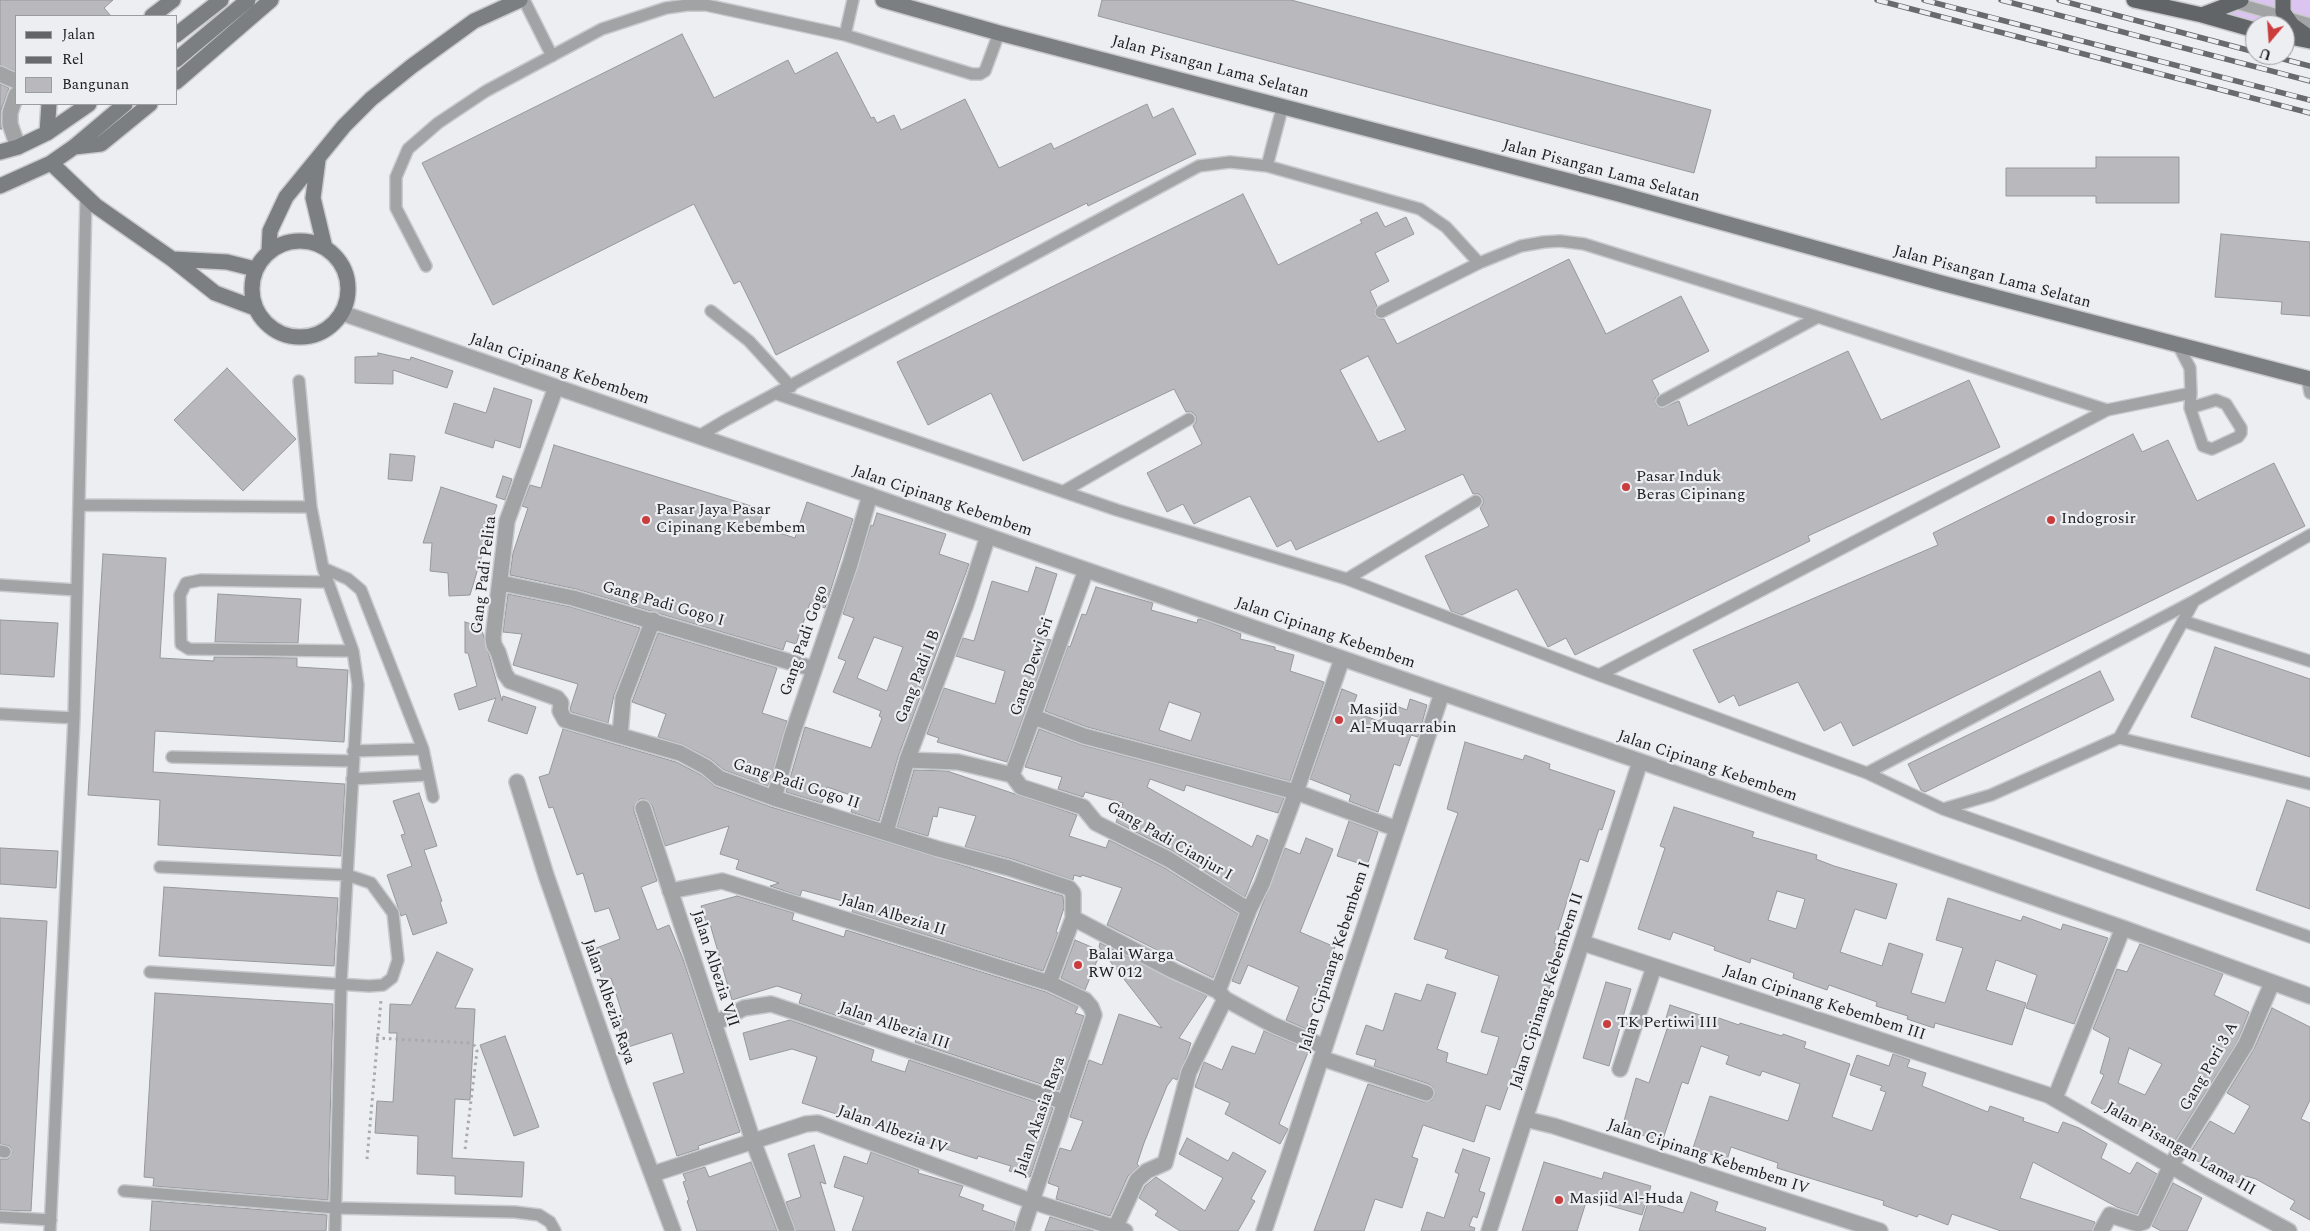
<!DOCTYPE html>
<html>
<head>
<meta charset="utf-8">
<style>
	body { margin:0 }
	#map { position:relative; width:2310px; height:1231px; overflow:hidden; background:#eceef2; font-family:Spectral,serif }
	canvas { display:block }
	.legend { position:absolute; left:15px; top:15px; width:162px; height:90px; box-sizing:border-box; background:#eceef2; border:1px solid #9a9c9f; margin:0; padding:6px 9px; list-style:none; font-size:15px; color:#202022 }
	.legend li { display:flex; align-items:center; gap:10px; height:25px }
	.legend b { width:25px; border:1px solid #9a9c9f }
	.north { position:absolute; left:2245px; top:15px; width:50px; height:50px; box-sizing:border-box; background:#eceef2; border:1px solid #9a9c9f; border-radius:50%; rotate:198deg; font-size:14px; font-weight:700; line-height:20px; text-align:center; color:#202022 }
	.north::after { content:''; display:block; margin:auto; width:18px; height:22px; background:#cb3c3d; clip-path:polygon(50% 0,100% 100%,50% 72%,0 100%) }
</style>
</head>
<body>
<div id="map">
<canvas width="2310" height="1231"></canvas>
<ul class="legend">
<li><b style="height:6px;background:#626567"></b>Jalan</li>
<li><b style="height:6px;background:#696a6d"></b>Rel</li>
<li><b style="height:14px;background:#b8b8bd"></b>Bangunan</li>
</ul>
<div class="north">U</div>
</div>
<script>
const ctx = document.querySelector('canvas').getContext('2d');
ctx.lineJoin = 'round';
function paint(path, color) {
  ctx.fillStyle = color;
  ctx.fill(path, 'evenodd');
}
function toPath(rows) {
  const path = new Path2D();
  for (const r of rows) {
    if (r.length === 3) {
      path.moveTo(r[0] + r[2], r[1]);
      path.arc(r[0], r[1], r[2], 0, 2 * Math.PI);
      continue;
    }
    path.moveTo(r[0], r[1]);
    for (let i = 2; i < r.length; i += 2) path.lineTo(r[i], r[i + 1]);
  }
  return path;
}
function trace(path, color, width, dash) {
  ctx.strokeStyle = color;
  ctx.lineWidth = width;
  ctx.lineCap = dash ? 'butt' : 'round';
  ctx.setLineDash(dash || []);
  ctx.stroke(path);
}
function label(font, color, halo, rows, align = 'center') {
  ctx.font = font + ' Spectral,serif';
  ctx.lineWidth = 4.5;
  ctx.setLineDash([]);
  ctx.textBaseline = 'middle';
  ctx.strokeStyle = halo;
  ctx.fillStyle = color;
  for (const [text, x, y, turn = 0] of rows) {
    ctx.save();
    ctx.translate(x, y);
    ctx.rotate((+turn || 0) * Math.PI / 180);
    ctx.textAlign = isNaN(turn) ? turn : align;
    if (halo) ctx.strokeText(text, 0, 0);
    ctx.fillText(text, 0, 0);
    ctx.restore();
  }
}
paint(toPath([
	[2225,0,2310,0,2310,24,2285,35,2285,25,2255,25,2202,15]
]), '#dbc4ef');
const building = toPath([
	[0,0,113,0,104,8,111,16,16,16,16,71,0,65,0,0],
	[1102,0,1291,0,1711,110,1694,173,1098,16,1102,0],
	[682,34,714,98,788,60,795,74,837,52,871,118,874,117,877,123,894,115,901,130,965,99,999,168,1051,143,1054,149,1147,104,1153,118,1173,108,1196,154,1088,206,1087,203,776,355,740,281,734,284,694,204,493,305,422,163,682,34],
	[0,84,9,88,1,110,2,129,0,129,0,84],
	[2096,157,2179,157,2179,203,2096,203,2096,196,2006,196,2006,168,2096,168,2096,157],
	[1243,194,1278,265,1362,223,1360,220,1377,212,1385,227,1406,217,1414,234,1375,253,1389,281,1370,291,1377,306,1374,311,1375,316,1380,319,1384,319,1397,344,1569,259,1606,334,1681,296,1709,351,1652,380,1659,394,1655,398,1656,405,1662,408,1679,401,1688,426,1848,351,1881,420,1969,380,2000,447,1808,536,1810,541,1575,655,1566,638,1548,647,1517,589,1462,615,1451,611,1425,556,1489,526,1480,508,1483,504,1483,498,1479,494,1473,494,1463,474,1296,550,1291,540,1277,547,1250,496,1194,524,1183,504,1167,512,1147,473,1202,444,1193,426,1196,422,1196,416,1192,412,1186,412,1174,389,1023,461,991,393,928,425,897,362,1243,194],
	[1368,356,1406,430,1378,442,1340,370,1368,356],
	[2221,234,2310,242,2310,316,2281,314,2282,302,2215,297,2221,234],
	[378,353,410,360,411,357,453,371,447,388,393,370,393,384,355,383,355,357,378,356,378,353],
	[227,368,296,439,243,491,174,420,227,368],
	[494,388,532,400,520,448,495,440,493,448,445,433,454,403,486,413,494,388],
	[2133,434,2142,452,2168,440,2197,501,2274,463,2305,526,1853,746,1841,722,1824,731,1798,682,1739,706,1734,695,1719,703,1693,650,1938,545,1933,533,2133,434],
	[554,445,764,510,758,526,795,538,807,502,853,519,825,608,810,603,796,644,786,641,783,650,576,589,510,575,513,553,528,508,522,506,530,485,541,488,554,445],
	[390,454,415,456,412,481,388,479,390,454],
	[503,476,512,479,505,500,496,497,503,476],
	[441,487,497,505,470,595,449,596,448,573,430,571,432,543,423,543,441,487],
	[877,513,946,534,939,554,969,564,898,757,879,821,851,812,856,797,827,787,822,803,786,792,805,727,871,748,882,718,879,716,881,711,833,692,846,661,838,658,854,618,843,614,871,525,873,526,877,513],
	[874,637,903,647,887,691,857,678,874,637],
	[103,554,166,558,160,658,214,661,214,657,297,658,297,667,348,670,344,742,155,731,153,772,345,784,341,856,158,845,160,800,88,795,103,554],
	[1036,567,1057,574,1037,636,1051,640,1007,762,937,742,939,738,927,734,944,688,995,704,1005,671,956,656,963,638,974,641,992,581,1028,592,1036,567],
	[1096,587,1153,603,1151,610,1197,623,1198,619,1204,620,1241,634,1240,639,1275,647,1275,650,1294,655,1290,671,1324,682,1290,781,1087,727,1045,711,1068,646,1070,647,1082,614,1086,615,1096,587],
	[1169,702,1201,713,1191,741,1159,730,1169,702],
	[218,594,301,599,298,643,215,642,218,594],
	[508,594,571,607,640,628,614,695,608,723,571,712,570,709,578,684,513,665,522,634,503,632,508,594],
	[0,620,58,623,54,677,0,674,0,620],
	[465,622,481,627,502,701,503,696,536,707,527,734,488,721,496,698,459,710,454,694,477,686,468,653,465,653,465,622],
	[658,633,777,668,762,713,787,721,768,786,724,770,711,759,684,745,658,737,666,714,632,702,658,633],
	[2215,647,2310,679,2310,757,2191,717,2215,647],
	[2100,671,2114,700,1925,792,1921,790,1908,764,2100,671],
	[1342,689,1357,695,1351,711,1379,721,1386,702,1407,710,1410,699,1427,705,1418,737,1411,735,1400,766,1394,764,1378,812,1349,801,1351,795,1310,779,1342,689],
	[563,729,676,762,701,775,716,787,771,807,1063,896,1064,908,1056,932,1058,933,1043,971,852,912,854,906,846,902,802,890,800,896,770,886,779,883,736,869,739,860,720,854,729,826,665,846,652,805,645,799,640,799,634,806,634,811,657,881,641,887,657,930,669,925,683,959,740,1132,698,1146,699,1149,677,1156,653,1083,684,1073,672,1033,625,1048,617,1021,624,1019,611,978,603,982,591,950,620,939,609,908,595,912,583,873,577,875,553,807,549,808,539,777,549,774,563,729],
	[1039,729,1082,745,1284,798,1278,813,1186,785,1184,791,1150,779,1147,787,1252,847,1257,835,1268,840,1245,897,1173,851,1116,822,1123,803,1085,792,1083,797,1058,789,1062,777,1025,767,1039,729],
	[1465,742,1523,760,1525,755,1550,764,1549,769,1615,791,1602,830,1599,829,1588,862,1580,859,1554,943,1561,946,1553,977,1541,1013,1536,1012,1525,1046,1523,1045,1500,1110,1486,1105,1474,1142,1423,1125,1412,1157,1418,1159,1402,1208,1375,1199,1364,1231,1314,1231,1368,1084,1424,1102,1432,1100,1435,1095,1433,1087,1429,1084,1374,1066,1376,1060,1356,1054,1366,1025,1383,1031,1395,993,1421,1001,1427,984,1456,993,1437,1049,1448,1053,1446,1062,1487,1075,1499,1037,1481,1032,1499,976,1445,958,1448,950,1414,939,1458,813,1447,809,1465,742],
	[914,770,947,771,1077,815,1069,836,1106,848,1109,840,1163,867,1238,914,1213,978,1107,925,1122,888,1082,875,1081,877,1074,875,1073,880,1012,859,965,847,976,816,939,807,937,817,933,816,928,836,897,827,914,770],
	[419,793,437,846,424,850,442,901,440,902,447,923,413,935,406,914,401,916,387,875,412,866,401,835,405,834,393,801,419,793],
	[2287,800,2310,808,2310,909,2256,890,2287,800],
	[1674,807,1754,832,1752,837,1817,855,1816,859,1834,866,1897,884,1886,919,1855,909,1840,952,1882,966,1889,943,1923,954,1911,993,1945,1003,1963,948,1936,940,1948,898,2021,921,2023,916,2061,930,2063,924,2108,938,2074,1024,2026,1008,2037,975,1996,960,1986,990,2026,1003,2012,1045,1935,1023,1934,1028,1907,1019,1908,1016,1876,1006,1877,1002,1829,985,1827,990,1793,978,1794,973,1751,958,1750,963,1714,950,1715,947,1673,932,1670,940,1638,929,1665,848,1660,846,1674,807],
	[1777,891,1805,899,1796,929,1768,920,1777,891],
	[1349,821,1378,832,1367,866,1337,856,1349,821],
	[1306,838,1333,849,1300,932,1335,947,1311,1006,1315,1008,1306,1029,1286,1020,1299,987,1248,965,1240,984,1232,981,1285,848,1300,854,1306,838],
	[0,848,58,851,56,888,0,884,0,848],
	[164,887,338,898,334,966,159,956,164,887],
	[737,896,794,913,792,920,844,937,846,930,1046,992,1078,1007,1075,1013,1084,1016,1059,1090,915,1042,917,1035,906,1032,907,1029,867,1016,864,1025,799,1003,802,994,777,986,732,1000,710,924,707,925,701,906,737,896],
	[0,918,47,921,31,1211,0,1210,0,1159,8,1159,12,1153,10,1146,0,1144,0,918],
	[1075,940,1101,951,1085,990,1061,978,1075,940],
	[1100,943,1207,996,1179,1038,1191,1043,1187,1055,1177,1080,1173,1078,1167,1086,1144,1143,1137,1164,1139,1166,1128,1176,1110,1216,1056,1199,1059,1187,1048,1183,1060,1148,1071,1151,1083,1121,1070,1117,1089,1060,1102,1065,1119,1014,1162,1028,1099,947,1100,943],
	[2140,944,2223,974,2214,995,2249,1012,2238,1040,2171,1147,2151,1136,2154,1132,2117,1117,2091,1103,2104,1075,2100,1073,2110,1038,2093,1029,2117,969,2127,972,2140,944],
	[2129,1048,2162,1064,2145,1095,2118,1083,2129,1048],
	[437,952,473,969,455,1008,475,1009,470,1100,455,1099,452,1158,524,1162,522,1197,455,1194,455,1176,417,1174,418,1136,375,1133,377,1101,393,1102,397,1033,389,1033,390,1004,411,1005,437,952],
	[1606,982,1631,989,1609,1066,1583,1058,1606,982],
	[155,993,333,1004,328,1200,153,1186,154,1178,144,1177,155,993],
	[1670,1005,1715,1020,1716,1017,1739,1025,1740,1023,1782,1036,1783,1034,1806,1042,1804,1048,1850,1064,1832,1117,1872,1131,1886,1092,1880,1090,1882,1086,1850,1075,1857,1055,1889,1066,1893,1054,1910,1060,1907,1067,1926,1073,1922,1086,1988,1112,1990,1106,2024,1118,2023,1121,2058,1133,2063,1122,2079,1128,2107,1144,2101,1158,2130,1174,2137,1162,2157,1174,2137,1214,2117,1207,2033,1162,2020,1198,2095,1222,2092,1231,2001,1231,1952,1214,1948,1225,1919,1214,1917,1217,1883,1205,1884,1201,1777,1168,1778,1163,1731,1147,1727,1160,1693,1148,1710,1096,1788,1121,1800,1084,1762,1071,1760,1076,1726,1064,1729,1056,1701,1046,1688,1084,1682,1082,1662,1142,1622,1128,1636,1078,1649,1083,1667,1029,1663,1028,1670,1005],
	[2272,1008,2310,1027,2310,1100,2301,1119,2310,1123,2310,1220,2290,1209,2295,1201,2256,1179,2246,1176,2242,1185,2188,1156,2210,1121,2234,1134,2250,1106,2227,1093,2254,1049,2272,1008],
	[790,1020,874,1050,871,1061,905,1072,909,1060,1053,1108,1030,1177,1009,1171,1011,1166,978,1156,977,1159,802,1103,817,1057,792,1049,750,1060,743,1033,790,1020],
	[1264,1031,1309,1050,1279,1124,1288,1129,1280,1144,1225,1114,1230,1103,1195,1087,1204,1062,1222,1070,1232,1046,1255,1054,1264,1031],
	[505,1036,539,1127,514,1136,480,1045,505,1036],
	[1187,1138,1228,1161,1233,1152,1266,1171,1251,1199,1255,1201,1238,1231,1180,1231,1155,1215,1158,1211,1139,1198,1145,1186,1156,1177,1205,1211,1223,1178,1179,1154,1187,1138],
	[814,1145,826,1184,820,1182,835,1231,796,1231,786,1202,801,1197,788,1154,814,1145],
	[1463,1149,1490,1158,1479,1191,1485,1193,1477,1218,1473,1216,1469,1226,1475,1228,1474,1231,1421,1231,1427,1212,1444,1218,1459,1174,1455,1172,1463,1149],
	[871,1152,919,1170,918,1173,963,1186,959,1196,984,1205,982,1210,1015,1222,1013,1231,852,1231,864,1197,834,1187,844,1156,867,1164,871,1152],
	[751,1162,777,1231,697,1231,687,1201,689,1200,683,1182,686,1181,683,1174,705,1167,709,1177,751,1162],
	[1544,1162,1602,1179,1604,1172,1651,1186,1642,1215,1587,1199,1577,1231,1522,1231,1544,1162],
	[2173,1183,2202,1198,2187,1231,2161,1231,2152,1226,2173,1183],
	[1691,1192,1718,1202,1715,1211,1766,1228,1765,1231,1639,1231,1648,1202,1683,1213,1691,1192],
	[152,1201,327,1215,326,1231,150,1231,152,1201],
	[1050,1217,1094,1231,1045,1231,1050,1217]
]);
paint(building, '#b8b8bd');
trace(building, '#97989c', 1);
const lane = toPath([
	[524,0,552,56],
	[2232,2,2310,24],
	[845,35,853,0],
	[1267,166,1283,105],
	[426,266,396,208,396,177,408,149,438,123,486,91,602,29,666,8,687,5,706,5,845,35,972,74,980,74,985,71,999,33],
	[711,311,749,341,791,387],
	[1381,312,1479,263],
	[2307,378,2310,393],
	[299,381,311,507],
	[777,394,1117,510,1347,579,1599,675],
	[1662,401,1818,317],
	[2190,408,2216,400,2226,404,2241,428,2241,433,2238,437,2212,449,2203,446,2190,408,2191,393],
	[699,436,726,420,1199,166,1230,162,1267,166,1420,209,1446,227,1479,263,1521,246,1544,242,1560,241,1584,244,1818,317,2107,410],
	[1064,491,1189,419],
	[80,505,311,507,323,568,348,579,361,590,423,749,433,797],
	[323,568,353,651,358,685,341,983,335,1231],
	[1347,579,1476,501],
	[328,582,201,580,186,583,180,595,181,644,189,649,353,651],
	[0,585,76,590],
	[2183,621,2310,661],
	[0,714,74,718],
	[2119,738,2194,601],
	[353,751,423,749],
	[172,757,353,761],
	[1867,773,2194,601,2310,535],
	[352,779,428,775],
	[2310,784,2119,738,1991,795,1943,809,2310,937],
	[1943,809,1867,773,1599,675,2107,410,2191,393,2190,368,2177,343],
	[150,972,369,986,383,985,392,978,398,960,393,913,371,883,347,875,160,867],
	[0,1151,5,1152],
	[124,1191,336,1208,515,1212,539,1215,550,1222,555,1231],
	[0,1217,51,1220],
	[50,1231,74,718,86,198]
]);
const street = toPath([
	[0,74,16,81],
	[16,95,10,113,10,124,18,147],
	[342,313,2123,928,2310,996],
	[556,387,507,521,493,638,494,645,498,652,505,674,510,681,557,698,561,703,560,711,565,720,680,753,706,767,719,778,774,798,938,849,1009,868,1069,888,1073,893,1073,918,1049,983],
	[501,583,573,598,814,669],
	[1034,717,1084,736,1296,792,1397,829],
	[620,736,623,698,653,620],
	[907,760,958,762,1012,775],
	[1012,775,1021,787,1083,807,1096,823,1168,859,1249,910,1218,991],
	[1012,775,1086,570],
	[517,782,546,875,619,1086,673,1231],
	[774,798,792,735,850,564,870,495],
	[643,808,753,1141,787,1231],
	[886,832,907,760,966,604,988,536],
	[670,891,722,881,1049,983,1085,1000,1091,1007,1094,1015,1022,1231],
	[1249,910,1262,884,1296,792,1342,659],
	[1073,918,1174,971,1218,991,1225,999,1273,1025,1325,1047],
	[1583,943,2048,1095,2202,1184,2289,1231],
	[714,1024,744,1008,771,1004,1064,1102],
	[1321,1058,1426,1093],
	[1620,1069,1654,967],
	[2055,1098,2123,928],
	[1525,1119,1554,1126,1880,1231],
	[653,1174,806,1124,818,1123,1031,1201,1125,1231],
	[1115,1228,1137,1180,1147,1171,1165,1163,1189,1072,1225,999],
	[1264,1231,1442,693],
	[1489,1231,1640,762],
	[2101,1231,2110,1215,2138,1224,2144,1222,2171,1165,2246,1044,2272,983]
]);
const secondary = toPath([
	[883,0,999,33,1619,194,1945,284,2310,379],
	[152,16,173,0],
	[176,35,221,0],
	[176,60,248,0],
	[176,82,271,0],
	[47,133,49,104],
	[74,147,101,144,150,104],
	[0,152,18,147,47,133,89,104],
	[318,160,313,198,325,248],
	[51,163,96,206,172,259,215,293,255,308],
	[0,186,51,163,74,147,125,104],
	[300,289,48],
	[269,251,270,231,286,197,344,126,371,99,412,66,474,21,520,0],
	[172,259,227,262,255,269]
]);
const primary = toPath([
	[2134,0,2202,15,2255,30],
	[2283,0,2283,12,2292,25,2310,38],
	[2202,15,2241,0],
	[2285,36,2310,41]
]);
trace(lane, '#c7c9cd', 14);
trace(street, '#c7c9cd', 18);
trace(secondary, '#c7c9cd', 18);
trace(primary, '#c7c9cd', 18);
trace(toPath([
	[376,1038,469,1043,475,1046,477,1051,465,1150],
	[367,1159,381,1000]
]), '#a8aaad', 3, [2.5, 4]);
trace(lane, '#a1a3a4', 11);
trace(street, '#a1a3a4', 15);
trace(secondary, '#7c7f81', 15);
trace(primary, '#626567', 15);
const rail = toPath([
	[1877,0,2310,113],
	[1924,0,2310,100],
	[2001,0,2310,81],
	[2059,0,2255,52],
	[2268,55,2310,66]
]);
trace(rail, '#696a6d', 5.5);
trace(rail, '#eceef2', 4, [11]);
for (const [x, y, r, color] of [
	[1626,487,5,"#cb3c3d"],
	[646,520,5,"#cb3c3d"],
	[2051,520,5,"#cb3c3d"],
	[1339,720,5,"#cb3c3d"],
	[1078,965,5,"#cb3c3d"],
	[1607,1024,5,"#cb3c3d"],
	[1559,1200,5,"#cb3c3d"]
]) {
  const dot = new Path2D();
  dot.arc(x, y, r, 0, 2 * Math.PI);
  ctx.fillStyle = color;
  ctx.fill(dot);
  trace(dot, '#eceef2', 2);
}
label('16px', '#202022', '#eceef2', [
	["Jalan Pisangan Lama Selatan",1210,68,15],
	["Jalan Pisangan Lama Selatan",1601,172,15],
	["Jalan Pisangan Lama Selatan",1992,278,15],
	["Jalan Cipinang Kebembem",559,370,19],
	["Jalan Cipinang Kebembem",942,502,19],
	["Gang Padi Pelita",485,575,-83],
	["Gang Padi Gogo I",663,605,16],
	["Jalan Cipinang Kebembem",1325,634,19],
	["Gang Padi Gogo",805,641,-71],
	["Gang Dewi Sri",1033,667,-71],
	["Gang Padi I B",919,677,-69],
	["Jalan Cipinang Kebembem",1707,767,19],
	["Gang Padi Gogo II",796,785,18],
	["Gang Padi Cianjur I",1169,842,30],
	["Jalan Albezia II",893,916,17],
	["Jalan Cipinang Kebembem I",1336,957,-72],
	["Jalan Albezia VII",714,969,72],
	["Jalan Cipinang Kebembem II",1548,991,-72],
	["Jalan Albezia Raya",608,1002,71],
	["Jalan Cipinang Kebembem III",1824,1004,18],
	["Jalan Albezia III",894,1027,19],
	["Gang Pori 3 A",2210,1067,-60],
	["Jalan Akasia Raya",1041,1117,-71],
	["Jalan Albezia IV",892,1131,20],
	["Jalan Pisangan Lama III",2180,1150,30],
	["Jalan Cipinang Kebembem IV",1708,1158,18]
]);
label('16px', '#202022', '#eceef2', [
	["Pasar Induk",1636,478],
	["Beras Cipinang",1636,496],
	["Pasar Jaya Pasar",656,511],
	["Cipinang Kebembem",656,529],
	["Indogrosir",2061,520],
	["Masjid",1349,711],
	["Al-Muqarrabin",1349,729],
	["Balai Warga",1088,956],
	["RW 012",1088,974],
	["TK Pertiwi III",1617,1024],
	["Masjid Al-Huda",1569,1200]
], 'left');
</script>
</body>
</html>
